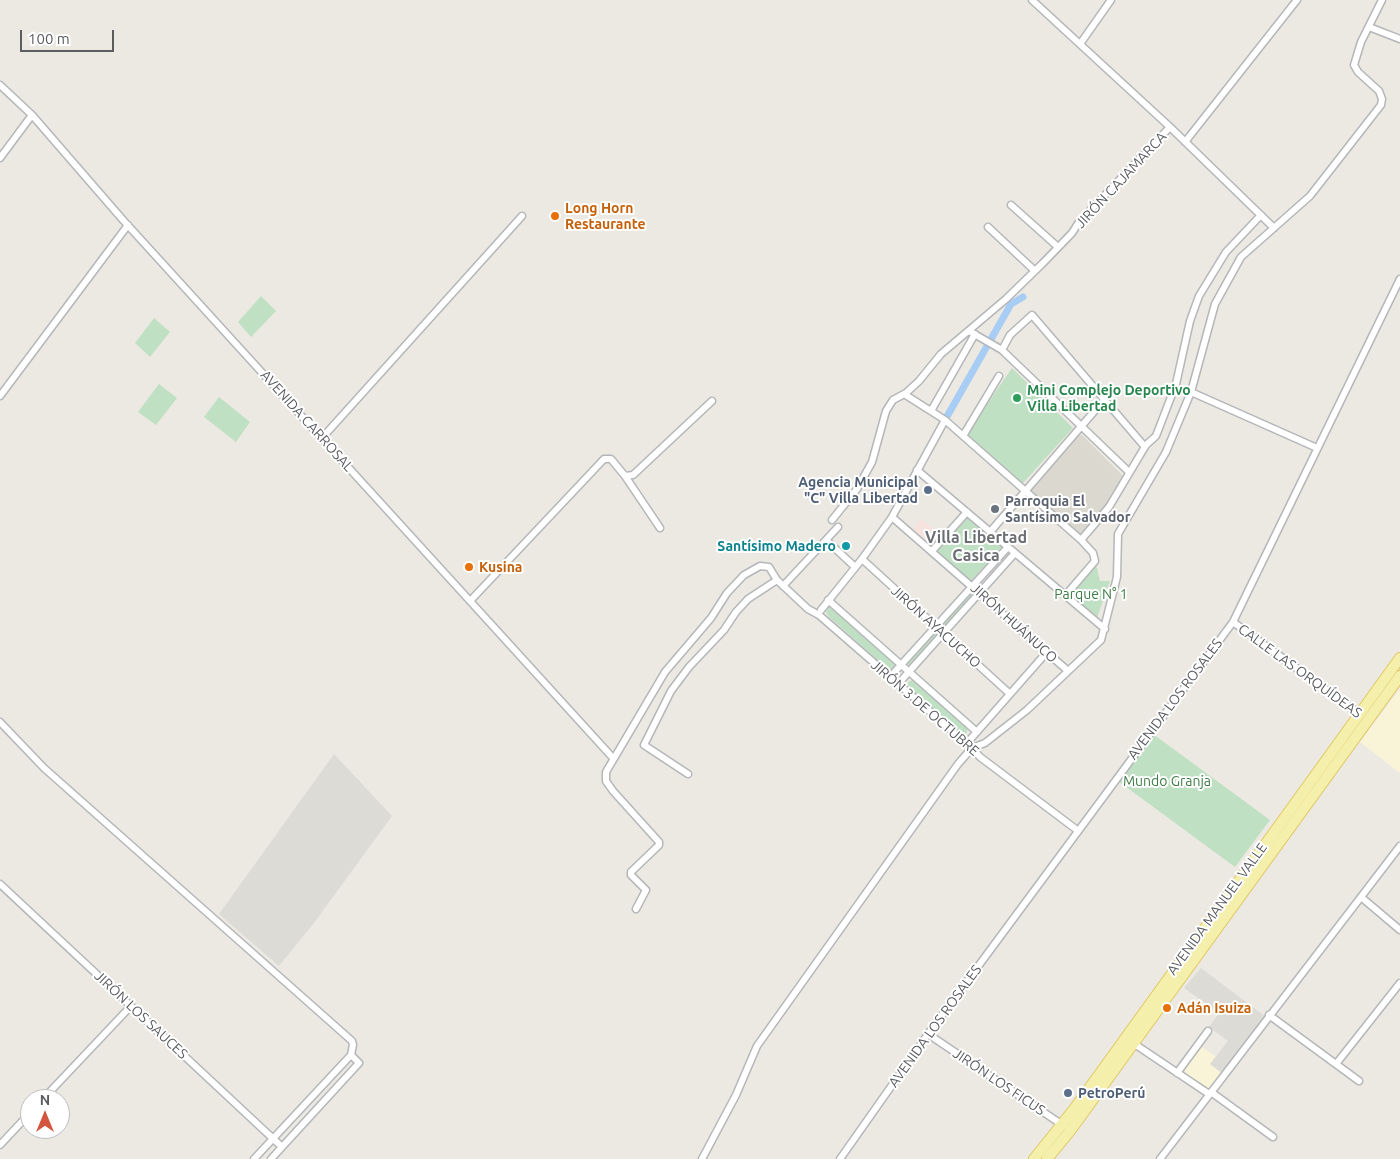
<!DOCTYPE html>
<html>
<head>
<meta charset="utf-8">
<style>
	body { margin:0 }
	#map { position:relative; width:1400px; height:1159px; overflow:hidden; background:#ebe9e1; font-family:Ubuntu,sans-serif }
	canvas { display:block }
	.north { position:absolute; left:20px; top:1089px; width:50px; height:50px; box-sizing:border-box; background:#fff; border:1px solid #bdbebf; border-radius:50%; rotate:0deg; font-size:14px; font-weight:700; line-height:20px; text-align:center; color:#5a5c60 }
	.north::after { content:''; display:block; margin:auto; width:18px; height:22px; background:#d4553d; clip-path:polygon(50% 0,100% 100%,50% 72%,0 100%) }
	.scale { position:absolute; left:20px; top:30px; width:94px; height:22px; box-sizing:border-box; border:2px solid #5a5c60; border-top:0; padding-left:6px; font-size:15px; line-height:18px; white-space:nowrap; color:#5a5c60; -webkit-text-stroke:4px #fff; paint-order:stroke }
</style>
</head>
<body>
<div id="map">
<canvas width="1400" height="1159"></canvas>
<div class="north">N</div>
<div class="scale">100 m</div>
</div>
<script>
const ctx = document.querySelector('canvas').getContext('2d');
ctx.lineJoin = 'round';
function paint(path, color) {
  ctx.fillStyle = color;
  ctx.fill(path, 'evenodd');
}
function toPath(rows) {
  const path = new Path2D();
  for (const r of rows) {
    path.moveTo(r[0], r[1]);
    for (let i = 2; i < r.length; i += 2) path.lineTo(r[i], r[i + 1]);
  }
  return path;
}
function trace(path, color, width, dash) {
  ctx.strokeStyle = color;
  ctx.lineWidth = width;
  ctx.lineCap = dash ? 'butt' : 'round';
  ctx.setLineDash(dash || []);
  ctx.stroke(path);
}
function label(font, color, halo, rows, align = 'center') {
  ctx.font = font + ' Ubuntu,sans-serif';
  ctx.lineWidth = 4;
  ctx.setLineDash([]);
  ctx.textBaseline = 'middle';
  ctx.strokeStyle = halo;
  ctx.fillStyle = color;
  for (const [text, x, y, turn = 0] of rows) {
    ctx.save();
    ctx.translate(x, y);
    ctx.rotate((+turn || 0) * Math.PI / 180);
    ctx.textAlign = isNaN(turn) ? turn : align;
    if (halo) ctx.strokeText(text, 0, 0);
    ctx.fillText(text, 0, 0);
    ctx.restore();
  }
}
paint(toPath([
	[1399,690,1400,691,1400,773,1360,742],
	[1201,1046,1216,1057,1223,1074,1210,1090,1186,1074,1185,1068]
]), '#f9f4d8');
paint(toPath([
	[334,754,392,816,314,923,279,966,219,914],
	[1201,968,1266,1017,1223,1074,1210,1064,1228,1041,1209,1027,1219,1013,1184,988]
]), '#dcdbd6');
paint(toPath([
	[1082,435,1123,476,1110,500,1083,533,1079,534,1032,492,1032,488,1078,436]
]), '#dad8cf');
paint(toPath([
	[921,519,941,535,932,545,913,529]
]), '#f7e2de');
paint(toPath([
	[261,296,276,311,251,337,238,322],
	[154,318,170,332,150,357,135,343],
	[1012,368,1073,428,1022,484,966,434],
	[159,384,177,398,156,425,138,412],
	[219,397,250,422,236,442,204,417],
	[966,516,1002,547,971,581,936,550],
	[1096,564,1100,581,1110,581,1097,618,1070,595],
	[971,592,975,595,945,627,942,625],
	[828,607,832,607,893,662,895,667,889,670,829,617,826,612],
	[936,631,939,633,910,666,907,663],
	[912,680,968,728,966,735,962,736,911,691,907,683],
	[1153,734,1270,820,1235,867,1118,781]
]), '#c0e0c3');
trace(toPath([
	[945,420,1011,304,1023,297]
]), '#a7cdf5', 7);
const street = toPath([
	[1032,0,1170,127,1274,228],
	[1369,27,1400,39],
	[1080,44,1111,0],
	[0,85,32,115,123,220,613,758],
	[1185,142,1297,0],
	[0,158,32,115],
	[1011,205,1058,247],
	[988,227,1035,271],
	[969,331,1002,350,1129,472],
	[1002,350,1010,335,1032,315,1145,447],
	[1191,392,1317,448],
	[904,394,945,420,1081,540,1093,553,1095,561,1065,596],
	[0,396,128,225],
	[931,411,975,334],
	[963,436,999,376],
	[322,438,522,216],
	[917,470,1105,629],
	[625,476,660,528],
	[892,517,1067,670],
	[832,520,857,489,872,462,886,411,893,400,906,393,919,381,941,354,1006,299,1043,263,1072,233,1079,222,1170,127],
	[990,532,1104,400],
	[826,540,855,567],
	[1081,540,1109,507,1146,445,1156,436,1176,384,1190,321,1199,296,1226,252,1261,215],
	[932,551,967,512],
	[862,559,1010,694],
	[783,586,838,527],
	[471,600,604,459,611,459,625,476,633,475,712,401],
	[828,600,977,732],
	[821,610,862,559,892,517,945,420],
	[1233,622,1361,715],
	[890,677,1008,547],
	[898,684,1015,553],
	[0,722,44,768,352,1041,353,1045,351,1055,254,1159],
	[967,743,1047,652],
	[688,774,644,745,671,691,689,667,724,630,736,612,748,599,777,580],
	[0,884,282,1147],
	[1361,897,1400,930],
	[636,909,646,890,631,875,631,872,659,845,659,842,613,791,606,781,606,772,665,672,711,618,727,593,744,575,760,566,769,567,777,580,808,609,819,615,972,748,980,757,1077,830],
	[1269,1015,1359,1081],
	[928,1034,1064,1126],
	[1133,1043,1209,1094],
	[1336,1064,1400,983],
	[1177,1073,1208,1031],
	[1211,1092,1273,1137],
	[43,1099,131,1006],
	[0,1145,30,1113],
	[271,1159,359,1063,351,1055],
	[702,1159,736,1095,757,1046,958,764,972,748,985,743,1027,710,1101,640,1117,577,1118,534,1166,452,1191,392,1215,304,1241,257,1310,196,1381,105,1382,99,1379,91,1358,72,1354,65,1361,42,1382,0],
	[840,1159,928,1034,1233,622,1400,279],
	[1160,1159,1400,846]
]);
const primary = toPath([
	[1034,1159,1075,1108,1400,658],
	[1047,1159,1070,1131,1400,676]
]);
trace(street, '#b4b6ba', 9);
trace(primary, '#e0c865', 12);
trace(street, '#fff', 6);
trace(primary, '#f5efac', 10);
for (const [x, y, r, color] of [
	[555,216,5,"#e8710a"],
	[1017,398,5,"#2e9e5b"],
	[928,490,5,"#5c6f8a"],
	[995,509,5,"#6b7280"],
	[846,546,5,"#0f9aa8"],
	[469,567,5,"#e8710a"],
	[1167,1008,5,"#e8710a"],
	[1068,1093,5,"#5c6f8a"]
]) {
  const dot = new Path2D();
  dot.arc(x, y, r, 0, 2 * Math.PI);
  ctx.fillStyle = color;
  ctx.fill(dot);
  trace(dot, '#fff', 2);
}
label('14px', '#5a5c60', '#fff', [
	["JIRÓN CAJAMARCA",1121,180,-47],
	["AVENIDA CARROSAL",307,421,48],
	["JIRÓN HUÁNUCO",1014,623,42],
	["JIRÓN AYACUCHO",936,627,42],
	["CALLE LAS ORQUÍDEAS",1300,671,36],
	["AVENIDA LOS ROSALES",1175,699,-53],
	["JIRÓN 3 DE OCTUBRE",925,708,41],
	["AVENIDA MANUEL VALLE",1217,909,-54],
	["JIRÓN LOS SAUCES",141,1015,43],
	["AVENIDA LOS ROSALES",935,1026,-54],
	["JIRÓN LOS FICUS",999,1082,34]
]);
label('bold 14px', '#c56008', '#fff', [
	["Long Horn",565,208],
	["Restaurante",565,224],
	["Kusina",479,567],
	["Adán Isuiza",1177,1008]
], 'left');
label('bold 14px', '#27864d', '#fff', [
	["Mini Complejo Deportivo",1027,390],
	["Villa Libertad",1027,406]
], 'left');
label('bold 14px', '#4e5e75', '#fff', [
	["Agencia Municipal",918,482],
	["\"C\" Villa Libertad",918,498],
	["PetroPerú",1078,1093,"left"]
], 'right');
label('bold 14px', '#5b616d', '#fff', [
	["Parroquia El",1005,501],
	["Santísimo Salvador",1005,517]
], 'left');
label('bold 14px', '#0d838f', '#fff', [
	["Santísimo Madero",836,546]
], 'right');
label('14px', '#3d7c45', '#fff', [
	["Parque N° 1",1091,594],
	["Mundo Granja",1167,781]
]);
label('bold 16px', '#6b6e72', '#fff', [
	["Villa Libertad",976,538],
	["Casica",976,556]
]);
</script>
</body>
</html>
